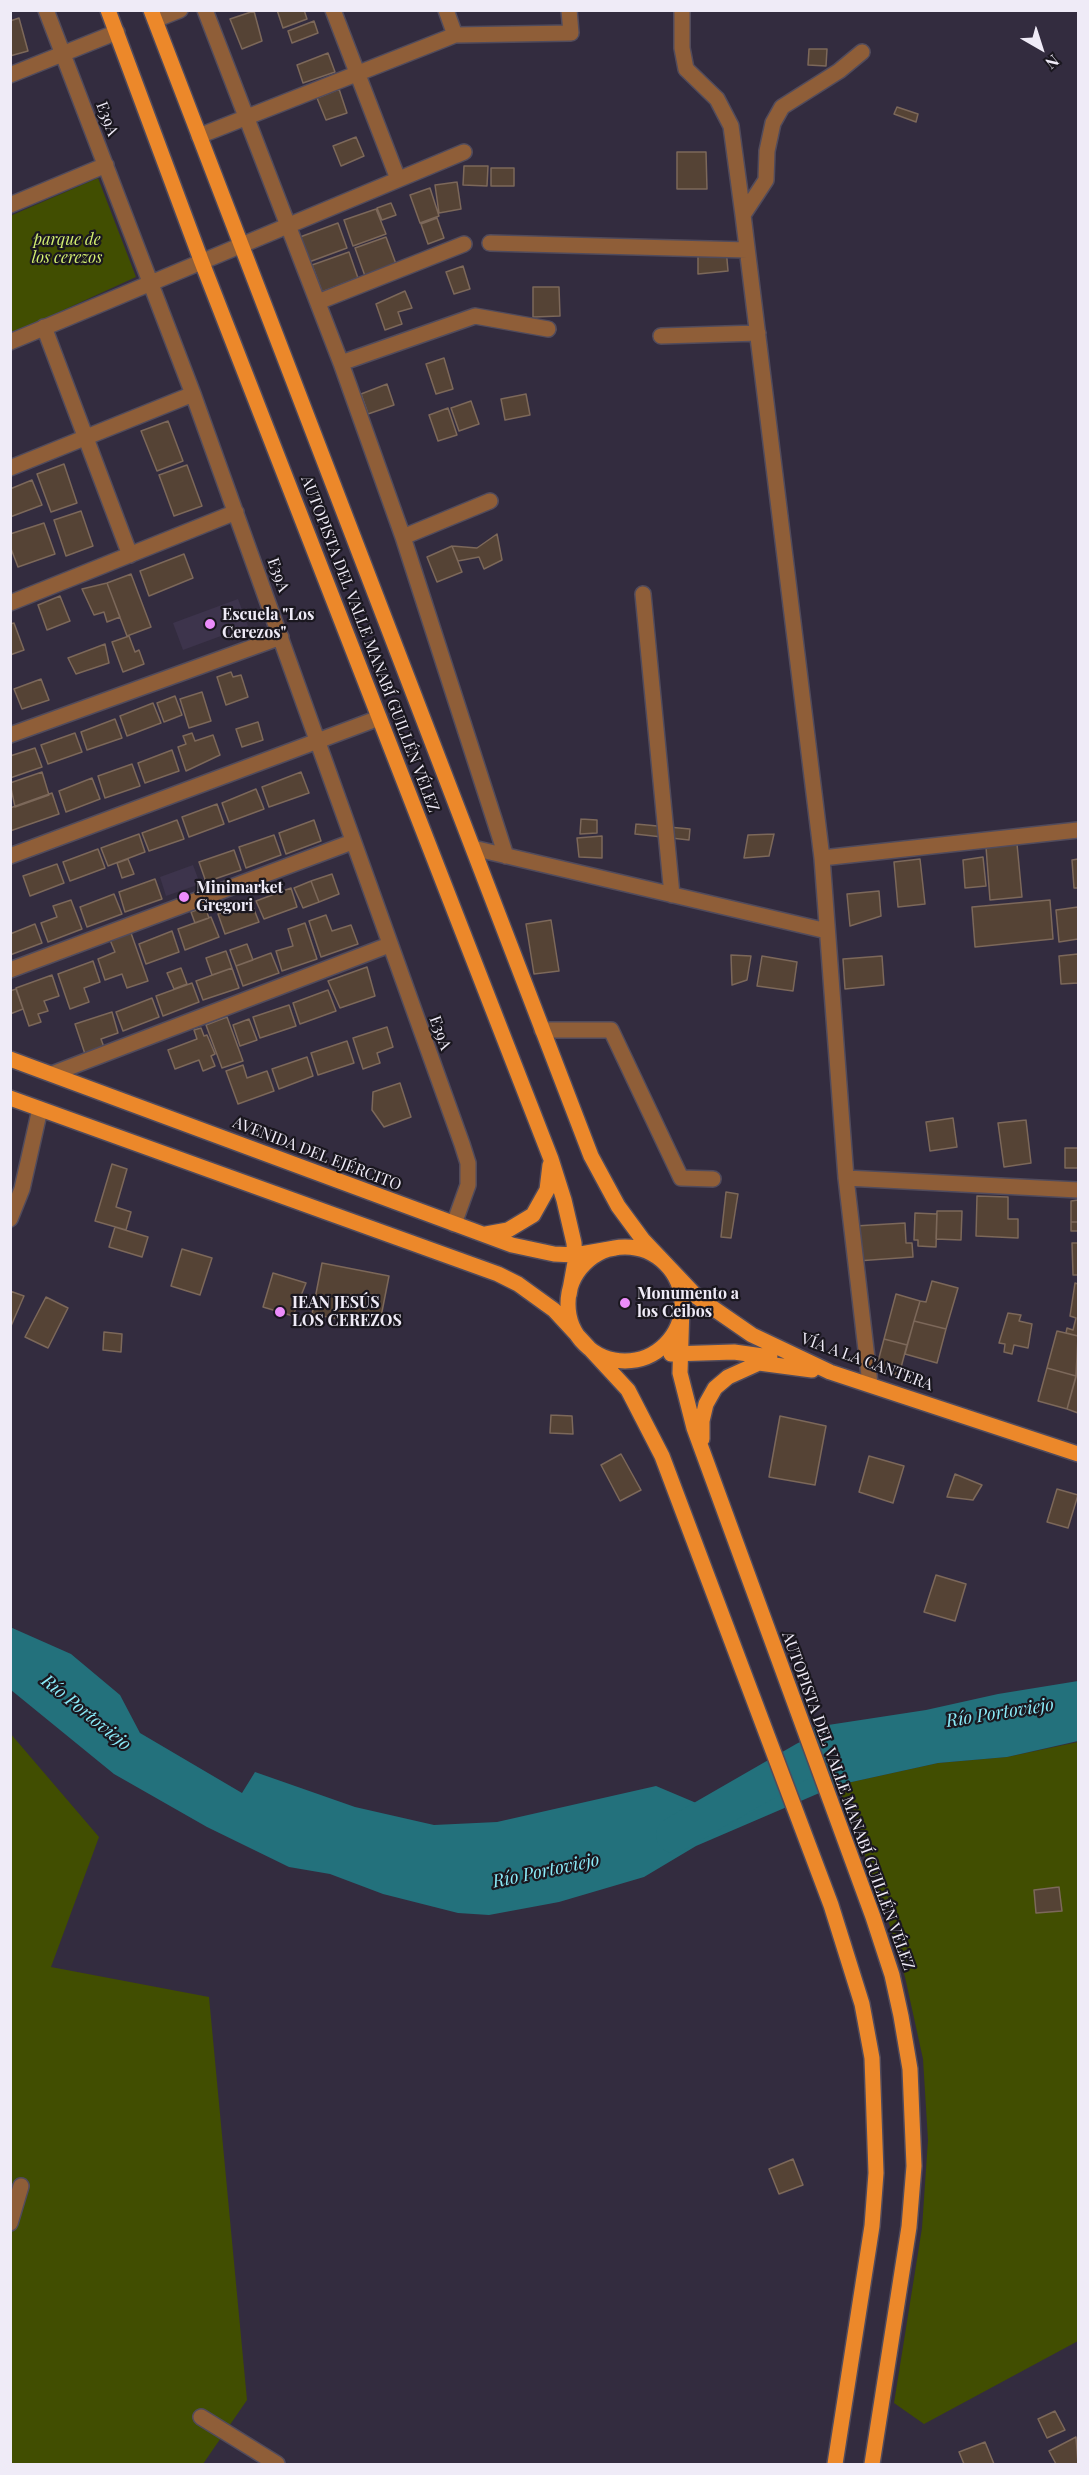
<!DOCTYPE html>
<html>
<head>
<meta charset="utf-8">
<style>
	body { margin:0 }
	#map { position:relative; width:1089px; height:2475px; overflow:hidden; background:#332c3f; font-family:"Playfair Display",serif }
	canvas { display:block }
	.frame { position:absolute; inset:0; border:12px solid #efebf7; pointer-events:none }
	.north { position:absolute; left:1011px; top:18px; width:60px; height:60px; -webkit-text-stroke:4px #1a171f; paint-order:stroke; rotate:141deg; font-size:16px; font-weight:700; line-height:24px; text-align:center; color:#efebf7 }
	.north::after { content:''; display:block; margin:auto; width:21px; height:27px; background:#efebf7; clip-path:polygon(50% 0,100% 100%,50% 72%,0 100%) }
</style>
</head>
<body>
<div id="map">
<canvas width="1089" height="2475"></canvas>
<div class="frame"></div>
<div class="north">N</div>
</div>
<script>
const ctx = document.querySelector('canvas').getContext('2d');
ctx.lineJoin = 'round';
function paint(path, color) {
  ctx.fillStyle = color;
  ctx.fill(path, 'evenodd');
}
function toPath(rows) {
  const path = new Path2D();
  for (const r of rows) {
    if (r.length === 3) {
      path.moveTo(r[0] + r[2], r[1]);
      path.arc(r[0], r[1], r[2], 0, 2 * Math.PI);
      continue;
    }
    path.moveTo(r[0], r[1]);
    for (let i = 2; i < r.length; i += 2) path.lineTo(r[i], r[i + 1]);
  }
  return path;
}
function trace(path, color, width, dash) {
  ctx.strokeStyle = color;
  ctx.lineWidth = width;
  ctx.lineCap = dash ? 'butt' : 'round';
  ctx.setLineDash(dash || []);
  ctx.stroke(path);
}
function label(font, color, halo, rows, align = 'center') {
  ctx.font = font + ' "Playfair Display",serif';
  ctx.lineWidth = 4.5;
  ctx.setLineDash([]);
  ctx.textBaseline = 'middle';
  ctx.strokeStyle = halo;
  ctx.fillStyle = color;
  for (const [text, x, y, turn = 0] of rows) {
    ctx.save();
    ctx.translate(x, y);
    ctx.rotate((+turn || 0) * Math.PI / 180);
    ctx.textAlign = isNaN(turn) ? turn : align;
    if (halo) ctx.strokeText(text, 0, 0);
    ctx.fillText(text, 0, 0);
    ctx.restore();
  }
}
paint(toPath([
	[238,599,248,626,183,650,173,623],
	[193,865,200,884,166,896,160,877]
]), '#3d344c');
paint(toPath([
	[98,178,136,277,11,334,10,216],
	[10,1733,99,1837,51,1967,209,1997,247,2400,203,2464,11,2464],
	[1078,1742,1078,2341,924,2424,894,2403,922,2228,928,2140,923,2059,905,1977,882,1900,838,1785,938,1763,1007,1757]
]), '#414e01');
paint(toPath([
	[10,1627,71,1654,120,1695,140,1733,242,1793,255,1772,355,1807,434,1825,497,1822,656,1786,720,1813,762,1794,815,1727,926,1710,998,1694,1078,1681,1078,1741,1007,1757,938,1763,838,1785,696,1846,644,1877,559,1902,489,1915,458,1913,383,1894,330,1874,289,1867,207,1827,114,1774,11,1690]
]), '#23717c');
trace(toPath([
	[674,1835,806,1759,817,1756]
]), '#23717c', 36);
const building = toPath([
	[277,10,304,10,307,19,283,28,277,10],
	[254,11,262,41,242,49,230,19,254,11],
	[19,18,28,51,10,56,10,21,19,18],
	[314,21,318,33,292,43,288,31,314,21],
	[809,49,827,49,826,66,808,65,809,49],
	[328,53,335,72,303,83,297,65,328,53],
	[339,89,347,113,326,120,317,98,339,89],
	[897,107,918,114,916,122,894,114,897,107],
	[356,137,364,156,341,166,333,146,356,137],
	[677,152,706,152,707,189,677,189,677,152],
	[464,166,488,166,487,186,463,185,464,166],
	[491,168,514,168,514,186,491,186,491,168],
	[457,182,461,209,439,213,435,185,457,182],
	[430,188,439,216,420,223,410,195,430,188],
	[391,203,396,215,382,220,377,208,391,203],
	[376,209,386,234,353,246,344,220,376,209],
	[437,218,444,238,428,244,421,224,437,218],
	[338,223,347,248,309,262,300,237,338,223],
	[386,237,396,264,365,276,355,248,386,237],
	[698,247,726,248,728,271,698,274,698,247],
	[349,252,358,278,322,292,312,265,349,252],
	[463,266,470,289,454,294,446,272,463,266],
	[533,287,559,287,560,316,533,317,533,287],
	[405,291,412,308,398,312,402,324,385,330,376,304,405,291],
	[444,358,453,389,436,394,426,364,444,358],
	[387,384,394,405,368,414,361,394,387,384],
	[526,394,530,415,505,420,501,399,526,394],
	[471,401,479,424,459,431,451,408,471,401],
	[448,408,457,435,438,441,429,415,448,408],
	[168,421,183,461,157,471,141,431,168,421],
	[64,464,77,503,51,512,37,474,64,464],
	[187,465,202,506,174,516,159,475,187,465],
	[32,480,42,505,10,517,10,489,32,480],
	[81,511,93,546,66,556,54,520,81,511],
	[44,523,55,554,18,567,10,546,10,534,44,523],
	[497,534,502,560,484,569,479,557,458,561,452,546,477,548,497,534],
	[452,546,462,572,437,582,427,557,452,546],
	[184,554,193,578,149,596,140,571,184,554],
	[131,574,151,627,127,636,107,583,131,574],
	[107,583,120,617,107,622,104,612,94,615,82,589,107,583],
	[60,596,70,621,47,630,38,605,60,596],
	[14,623,24,650,10,655,10,624,14,623],
	[129,636,135,652,139,650,144,664,123,672,112,642,129,636],
	[105,644,109,663,76,674,68,658,105,644],
	[231,672,233,677,241,675,248,697,226,705,217,677,231,672],
	[41,679,49,700,22,709,14,689,41,679],
	[202,692,211,721,189,728,180,699,202,692],
	[175,696,182,715,164,722,157,703,175,696],
	[153,703,161,723,127,736,120,716,153,703],
	[115,719,122,738,87,750,81,732,115,719],
	[258,722,263,740,242,747,236,729,258,722],
	[75,733,82,752,48,764,41,745,75,733],
	[192,733,195,741,213,735,220,755,186,771,178,747,186,744,183,736,192,733],
	[35,748,42,767,10,778,10,756,35,748],
	[172,750,179,771,145,783,138,763,172,750],
	[132,764,140,786,105,798,98,776,132,764],
	[42,772,49,795,15,807,10,783,42,772],
	[301,772,309,793,269,807,262,787,301,772],
	[92,778,100,799,66,812,59,791,92,778],
	[256,789,264,809,229,822,222,803,256,789],
	[52,793,59,814,10,831,10,808,52,793],
	[217,804,224,824,189,837,182,817,217,804],
	[581,819,597,820,597,833,580,834,581,819],
	[177,820,184,839,149,851,142,833,177,820],
	[314,820,321,841,286,854,279,833,314,820],
	[636,824,690,829,689,840,635,834,636,824],
	[139,834,145,852,108,866,101,848,139,834],
	[774,834,769,856,744,858,748,835,774,834],
	[274,835,281,855,246,868,239,847,274,835],
	[602,836,602,858,579,857,577,838,602,836],
	[1017,844,1022,897,990,900,986,847,1017,844],
	[98,849,105,868,70,881,63,862,98,849],
	[234,850,241,870,206,882,199,862,234,850],
	[983,857,986,886,965,888,963,860,983,857],
	[128,859,134,874,122,878,117,863,128,859],
	[920,859,925,904,898,907,894,862,920,859],
	[1078,859,1078,888,1074,888,1072,860,1078,859],
	[57,864,64,883,30,896,23,876,57,864],
	[332,874,339,894,319,902,311,881,332,874],
	[155,879,162,899,125,912,119,892,155,879],
	[311,881,319,902,303,908,294,888,311,881],
	[291,888,297,907,264,919,256,901,291,888],
	[879,891,881,916,850,926,847,894,879,891],
	[114,894,122,914,87,927,80,907,114,894],
	[71,900,82,929,48,942,41,923,57,917,53,906,71,900],
	[1050,900,1053,939,975,947,972,907,1050,900],
	[251,902,259,922,225,934,218,914,251,902],
	[205,907,209,918,195,923,191,912,205,907],
	[1078,907,1078,939,1059,942,1056,910,1078,907],
	[326,915,332,931,351,925,358,944,321,957,309,921,326,915],
	[211,917,219,937,185,950,178,929,211,917],
	[551,920,559,971,534,974,526,924,551,920],
	[305,923,317,959,282,971,276,951,293,946,288,929,305,923],
	[35,924,42,943,10,955,10,934,35,924],
	[172,931,179,952,146,964,139,944,172,931],
	[131,933,148,981,127,988,122,974,105,980,98,959,115,952,110,940,131,933],
	[247,944,253,960,236,966,230,950,247,944],
	[226,951,232,968,212,975,206,958,226,951],
	[271,953,279,973,243,986,236,966,271,953],
	[1078,954,1078,983,1061,984,1059,956,1078,954],
	[731,955,751,956,747,980,732,985,731,955],
	[762,956,797,962,793,991,757,986,762,956],
	[882,956,884,985,845,989,843,959,882,956],
	[93,961,100,982,84,988,89,1002,70,1009,58,974,93,961],
	[367,967,375,996,340,1008,328,981,367,967],
	[181,968,187,984,174,989,167,973,181,968],
	[232,968,239,988,203,1000,196,981,232,968],
	[52,975,59,996,44,1001,48,1011,38,1014,41,1022,29,1026,16,988,52,975],
	[192,983,199,1002,163,1016,156,996,192,983],
	[16,989,23,1009,10,1014,10,991,16,989],
	[328,990,336,1011,300,1024,293,1003,328,990],
	[152,998,159,1017,123,1031,116,1012,152,998],
	[289,1005,296,1026,260,1038,253,1017,289,1005],
	[112,1012,118,1033,101,1039,105,1050,86,1057,75,1024,112,1012],
	[227,1017,243,1061,222,1068,206,1025,227,1017],
	[249,1019,257,1040,240,1046,233,1025,249,1019],
	[387,1027,393,1047,377,1053,380,1063,363,1069,353,1038,387,1027],
	[201,1028,204,1036,207,1035,215,1054,211,1056,215,1066,203,1071,199,1060,175,1069,168,1050,197,1039,194,1030,201,1028],
	[347,1041,354,1063,318,1075,311,1053,347,1041],
	[307,1057,313,1076,279,1089,272,1069,307,1057],
	[243,1065,247,1078,267,1071,274,1091,238,1104,226,1071,243,1065],
	[400,1083,411,1117,384,1127,372,1110,373,1092,400,1083],
	[953,1118,957,1147,930,1151,926,1122,953,1118],
	[1026,1120,1031,1163,1004,1167,998,1123,1026,1120],
	[1065,1148,1078,1148,1078,1168,1065,1168,1065,1148],
	[112,1164,127,1169,116,1207,131,1212,126,1230,95,1221,112,1164],
	[726,1192,738,1194,731,1238,721,1237,726,1192],
	[977,1196,1008,1197,1008,1219,1018,1219,1018,1238,976,1236,977,1196],
	[1078,1200,1078,1222,1071,1222,1071,1201,1078,1200],
	[937,1211,962,1211,961,1240,936,1239,937,1211],
	[915,1213,937,1214,936,1247,918,1246,918,1240,914,1240,915,1213],
	[1071,1222,1078,1222,1078,1231,1071,1231,1071,1222],
	[905,1223,906,1243,912,1243,913,1257,857,1261,855,1226,905,1223],
	[115,1227,148,1237,142,1257,109,1247,115,1227],
	[1072,1243,1078,1243,1078,1275,1073,1275,1072,1243],
	[182,1249,212,1258,200,1295,171,1286,182,1249],
	[322,1263,389,1276,379,1327,312,1314,322,1263],
	[273,1273,306,1283,293,1316,263,1307,273,1273],
	[932,1281,958,1288,946,1329,914,1321,920,1301,926,1302,932,1281],
	[1075,1283,1078,1284,1078,1336,1066,1333,1067,1328,1073,1330,1076,1318,1070,1316,1075,1283],
	[10,1291,24,1296,11,1326,10,1325,10,1291],
	[896,1294,920,1301,907,1345,884,1339,896,1294],
	[46,1297,68,1308,48,1348,25,1337,46,1297],
	[1008,1313,1021,1315,1019,1321,1032,1324,1028,1348,1014,1345,1012,1354,1004,1352,1005,1344,999,1343,1008,1313],
	[914,1321,946,1329,937,1363,905,1354,914,1321],
	[1057,1331,1078,1336,1076,1376,1047,1368,1057,1331],
	[104,1332,122,1334,121,1352,103,1350,104,1332],
	[884,1339,907,1345,899,1375,876,1369,884,1339],
	[1047,1368,1076,1376,1067,1409,1038,1401,1047,1368],
	[1078,1370,1078,1413,1067,1409,1078,1370],
	[551,1415,572,1416,573,1434,550,1433,551,1415],
	[780,1416,826,1426,815,1485,769,1477,780,1416],
	[621,1454,641,1490,620,1501,601,1465,621,1454],
	[869,1456,904,1466,893,1503,859,1492,869,1456],
	[955,1474,982,1485,973,1500,947,1497,955,1474],
	[1057,1489,1078,1495,1068,1528,1047,1522,1057,1489],
	[936,1575,966,1584,955,1621,924,1612,936,1575],
	[1059,1887,1062,1911,1036,1913,1034,1890,1059,1887],
	[793,2159,803,2185,779,2194,769,2169,793,2159],
	[1055,2411,1065,2430,1047,2438,1038,2419,1055,2411],
	[1076,2437,1078,2464,1056,2464,1049,2451,1076,2437],
	[985,2442,994,2464,964,2464,959,2452,985,2442]
]);
paint(building, '#554335');
trace(building, '#7c685a', 1.5);
const minor = toPath([
	[46,10,193,394,462,1144,468,1163,468,1185,454,1224],
	[205,10,341,363,403,537,506,856],
	[333,10,398,179],
	[446,10,455,35],
	[682,10,682,48,686,69,717,99,731,126,743,215,822,858,846,1178,870,1384],
	[155,20,180,10],
	[10,75,117,32],
	[199,136,455,35,571,33,569,10],
	[10,205,106,165],
	[743,215,766,180,767,151,773,123,782,107,839,71,862,52],
	[490,243,747,250],
	[318,302,464,244],
	[44,327,130,555],
	[661,336,758,333],
	[10,342,464,152],
	[341,363,475,316,548,329],
	[10,468,193,394],
	[403,537,490,501],
	[643,594,672,895],
	[10,603,236,512],
	[10,735,281,637],
	[473,848,827,931],
	[10,856,379,718],
	[822,858,1078,830],
	[10,970,352,842],
	[542,1030,611,1030,681,1178,713,1179],
	[52,1074,389,945],
	[846,1178,1078,1190],
	[10,1219,22,1189,40,1109],
	[10,2223,21,2186],
	[201,2417,277,2464]
]);
const major = toPath([
	[108,10,201,260,551,1159,564,1200,574,1243,575,1262,569,1295],
	[151,10,591,1156,618,1206,643,1240,697,1297,752,1335,830,1372,1078,1454],
	[10,1059,512,1245,554,1254,575,1255,615,1248],
	[10,1098,498,1274,518,1284,554,1310,628,1390,662,1456,831,1905,862,2004,872,2058,876,2173,872,2226,835,2464],
	[486,1234,508,1230,533,1215,547,1190,550,1165],
	[625,1304,57],
	[682,1305,680,1373,694,1428,873,1917,892,1975,901,2016,910,2069,914,2166,909,2227,872,2464],
	[671,1354,734,1352,770,1357],
	[702,1439,702,1421,706,1404,715,1388,728,1377,759,1363,812,1370]
]);
trace(minor, '#514b5c', 18);
trace(major, '#514b5c', 18);
trace(minor, '#8f5e38', 15);
trace(major, '#ec882a', 15);
for (const [x, y, r, color] of [
	[210,624,6,"#ec8cfb"],
	[184,897,6,"#ec8cfb"],
	[625,1303,6,"#ec8cfb"],
	[280,1312,6,"#ec8cfb"]
]) {
  const dot = new Path2D();
  dot.arc(x, y, r, 0, 2 * Math.PI);
  ctx.fillStyle = color;
  ctx.fill(dot);
  trace(dot, '#1a171f', 2);
}
label('16px', '#efebf7', '#1a171f', [
	["E39A",107,119,69],
	["E39A",278,575,70],
	["AUTOPISTA DEL VALLE MANABÍ GUILLÉN VÉLEZ",370,644,69],
	["E39A",440,1033,70],
	["AVENIDA DEL EJÉRCITO",317,1154,21],
	["VÍA A LA CANTERA",867,1362,20],
	["AUTOPISTA DEL VALLE MANABÍ GUILLÉN VÉLEZ",848,1801,70]
]);
label('italic 16px', '#d3ef71', '#1a171f', [
	["parque de",67,240],
	["los cerezos",67,258]
]);
label('bold 16px', '#efebf7', '#1a171f', [
	["Escuela \"Los",222,615],
	["Cerezos\"",222,633],
	["Minimarket",196,888],
	["Gregori",196,906],
	["Monumento a",637,1294],
	["los Ceibos",637,1312],
	["IEAN JESÚS",292,1303],
	["LOS CEREZOS",292,1321]
], 'left');
label('italic 18px', '#8bebf9', '#1a171f', [
	["Río Portoviejo",86,1713,39],
	["Río Portoviejo",1000,1713,-9],
	["Río Portoviejo",546,1871,-12]
]);
</script>
</body>
</html>
